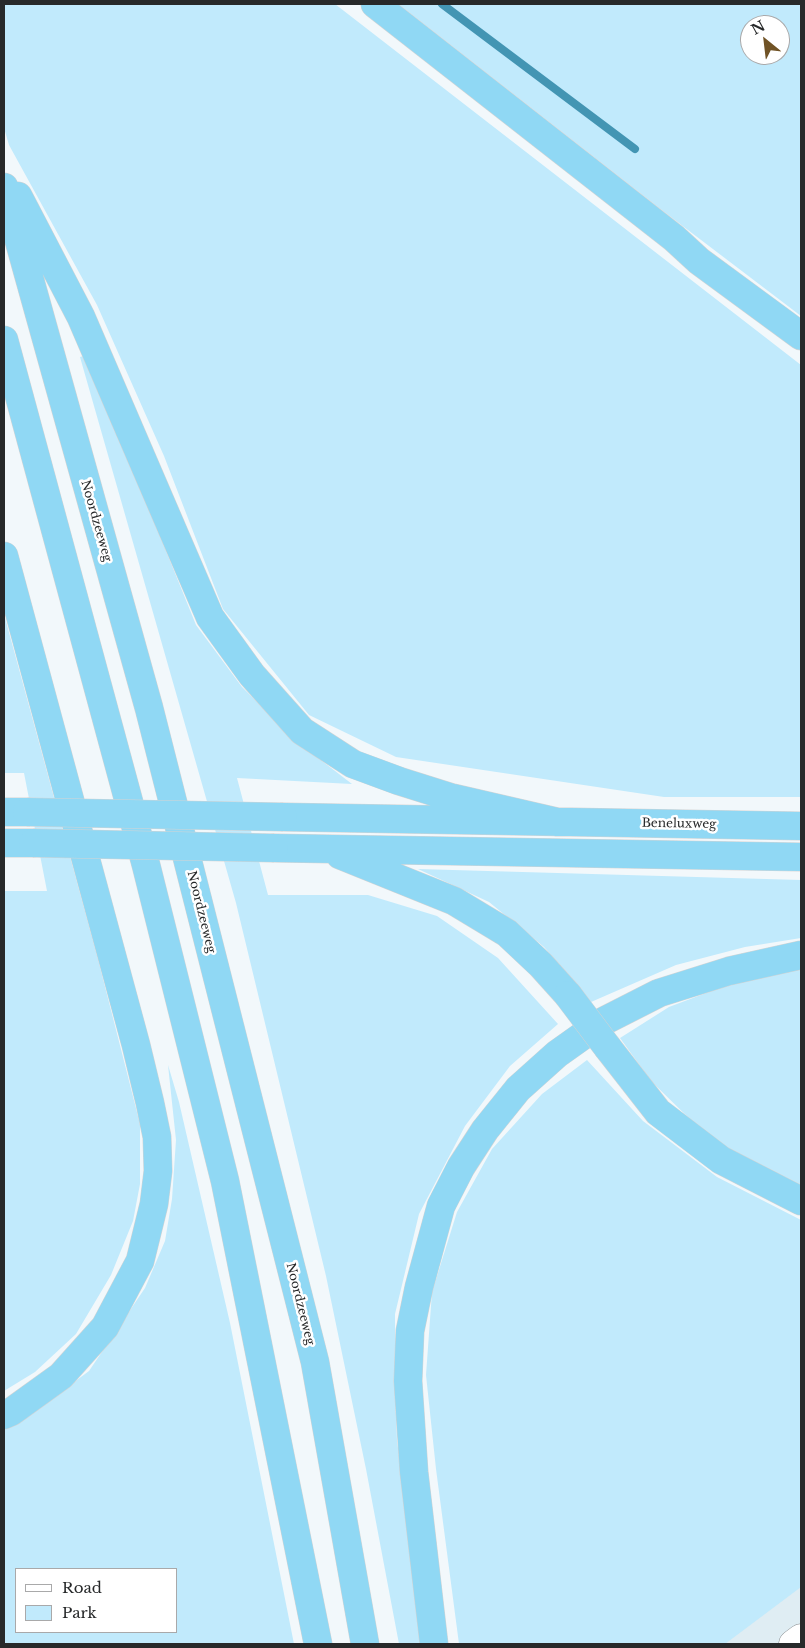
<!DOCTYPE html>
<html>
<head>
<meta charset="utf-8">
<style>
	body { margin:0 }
	#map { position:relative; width:805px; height:1648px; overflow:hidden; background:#f2f8fb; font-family:"Libre Baskerville",serif }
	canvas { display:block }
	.frame { position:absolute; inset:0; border:5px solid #27292a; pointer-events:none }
	.legend { position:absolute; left:15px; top:1568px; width:162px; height:65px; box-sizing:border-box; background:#fff; border:1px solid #a9a9aa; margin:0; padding:6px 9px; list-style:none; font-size:15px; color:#27292a }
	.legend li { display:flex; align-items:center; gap:10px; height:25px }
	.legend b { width:25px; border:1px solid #a9a9aa }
	.north { position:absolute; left:740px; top:15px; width:50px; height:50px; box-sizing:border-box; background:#fff; border:1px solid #a9a9aa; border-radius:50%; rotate:331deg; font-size:14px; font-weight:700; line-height:20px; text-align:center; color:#27292a }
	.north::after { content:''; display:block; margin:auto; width:18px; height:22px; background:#705326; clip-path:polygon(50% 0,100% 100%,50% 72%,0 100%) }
</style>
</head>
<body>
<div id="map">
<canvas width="805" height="1648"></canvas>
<div class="frame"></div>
<ul class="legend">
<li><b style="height:6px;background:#fff"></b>Road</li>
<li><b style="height:14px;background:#c1eafc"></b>Park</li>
</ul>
<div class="north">N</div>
</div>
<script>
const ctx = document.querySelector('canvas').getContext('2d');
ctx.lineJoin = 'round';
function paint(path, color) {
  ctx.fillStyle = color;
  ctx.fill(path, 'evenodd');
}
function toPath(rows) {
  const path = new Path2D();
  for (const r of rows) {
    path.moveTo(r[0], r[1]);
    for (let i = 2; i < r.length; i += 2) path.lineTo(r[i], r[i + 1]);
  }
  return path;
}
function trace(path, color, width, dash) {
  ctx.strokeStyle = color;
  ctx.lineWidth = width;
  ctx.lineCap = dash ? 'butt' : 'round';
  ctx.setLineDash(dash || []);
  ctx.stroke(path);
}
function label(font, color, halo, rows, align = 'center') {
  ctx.font = font + ' "Libre Baskerville",serif';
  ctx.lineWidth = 5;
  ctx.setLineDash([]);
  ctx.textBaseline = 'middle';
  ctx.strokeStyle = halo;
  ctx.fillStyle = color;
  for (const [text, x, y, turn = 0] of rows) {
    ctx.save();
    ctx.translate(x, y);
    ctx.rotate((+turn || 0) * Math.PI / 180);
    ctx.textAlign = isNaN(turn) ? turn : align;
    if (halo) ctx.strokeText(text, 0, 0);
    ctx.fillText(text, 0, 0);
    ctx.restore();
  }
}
paint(toPath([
	[801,1584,801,1644,713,1644]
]), '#dfedf3');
paint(toPath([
	[4,4,335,4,801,365,801,797,664,797,396,757,309,715,223,609,164,456,97,305,9,145,4,128],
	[398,4,801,4,801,316,659,208],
	[750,25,780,25,780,55,750,55],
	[87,355,196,625,242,687,300,744,352,784,237,778,268,895,368,895,437,916,498,958,558,1024,510,1066,465,1126,419,1214,395,1314,395,1389,397,1440,422,1644,399,1644,366,1469,326,1276,236,903,80,357],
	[4,614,98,959,140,1124,140,1184,133,1221,111,1275,76,1334,35,1372,4,1391,4,891,47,891,24,773,4,773],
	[418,869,801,880,801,938,745,947,676,965,591,1002,544,947,489,902],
	[801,968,801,1190,756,1171,700,1129,651,1081,620,1038,669,1007,735,982],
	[587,1060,643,1121,717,1177,801,1220,801,1587,725,1644,459,1644,436,1469,426,1375,432,1292,457,1212,492,1149,542,1094],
	[168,1065,179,1102,230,1323,294,1644,4,1644,4,1428,38,1409,89,1371,145,1288,165,1241,172,1199,176,1140],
	[16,1569,176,1569,176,1632,16,1632]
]), '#c1eafc');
trace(toPath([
	[442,4,635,149]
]), '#4395b3', 8);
const minor = toPath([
	[793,1644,801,1638]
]);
const trunk = toPath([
	[375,4,674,238,699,261,801,336],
	[4,187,149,708,315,1362,365,1644],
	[18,196,81,317,210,617,252,675,302,731,353,764,399,781,453,798,557,822],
	[4,340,146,865,225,1181,318,1644],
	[4,556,136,1045,150,1103,157,1137,158,1171,154,1204,140,1261,105,1327,61,1376,11,1412,4,1415],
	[4,812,27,812],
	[283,817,801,826],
	[4,843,33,843],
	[274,848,801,857],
	[340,855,454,901,507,933,541,965,568,995],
	[608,1048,658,1112,721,1160,801,1201],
	[434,1644,414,1472,408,1381,410,1331,419,1287,441,1206,461,1167,485,1130,518,1089,557,1054,602,1022,659,993,729,971,801,955]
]);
trace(minor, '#83888b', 29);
trace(trunk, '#d4d4d4', 29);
trace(minor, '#fff', 28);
trace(trunk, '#90d8f4', 28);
const trunkBridge = toPath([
	[27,812,283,817],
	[33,843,274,848],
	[568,995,608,1048]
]);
trace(trunkBridge, '#d4d4d4', 29, []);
trace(trunkBridge, '#90d8f4', 28);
label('12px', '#27292a', '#fff', [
	["Noordzeeweg",96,521,74],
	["Beneluxweg",679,824,1],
	["Noordzeeweg",201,912,76],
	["Noordzeeweg",300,1304,76]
]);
</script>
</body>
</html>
